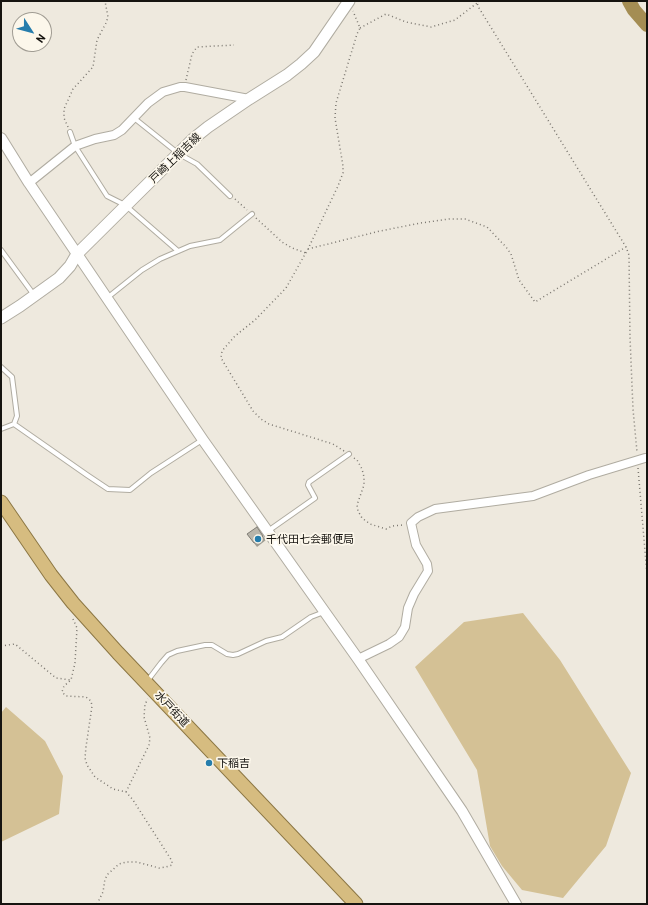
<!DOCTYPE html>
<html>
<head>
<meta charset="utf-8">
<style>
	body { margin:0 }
	#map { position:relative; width:648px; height:905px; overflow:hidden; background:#eee9de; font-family:Barlow,sans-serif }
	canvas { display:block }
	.frame { position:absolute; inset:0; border:2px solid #161410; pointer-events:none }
	.north { position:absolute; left:12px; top:12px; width:40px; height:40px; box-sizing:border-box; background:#fcf7eb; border:1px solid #a09c93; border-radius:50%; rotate:126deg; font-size:11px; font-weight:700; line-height:16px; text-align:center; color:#161410 }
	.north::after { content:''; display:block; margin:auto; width:14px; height:18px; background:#267dac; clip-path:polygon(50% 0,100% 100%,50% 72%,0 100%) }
</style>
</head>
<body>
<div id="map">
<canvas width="648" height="905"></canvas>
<div class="frame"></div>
<div class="north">N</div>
</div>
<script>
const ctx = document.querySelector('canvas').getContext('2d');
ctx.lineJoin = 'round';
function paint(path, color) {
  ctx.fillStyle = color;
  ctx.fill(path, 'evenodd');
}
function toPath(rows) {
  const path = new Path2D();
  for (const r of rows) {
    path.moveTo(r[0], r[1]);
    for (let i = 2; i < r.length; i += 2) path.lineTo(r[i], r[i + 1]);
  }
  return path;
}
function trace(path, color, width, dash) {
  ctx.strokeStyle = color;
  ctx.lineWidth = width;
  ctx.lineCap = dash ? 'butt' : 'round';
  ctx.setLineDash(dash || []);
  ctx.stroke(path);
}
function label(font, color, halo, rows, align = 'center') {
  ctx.font = font + ' Barlow,"Noto Sans JP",sans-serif';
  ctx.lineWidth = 3.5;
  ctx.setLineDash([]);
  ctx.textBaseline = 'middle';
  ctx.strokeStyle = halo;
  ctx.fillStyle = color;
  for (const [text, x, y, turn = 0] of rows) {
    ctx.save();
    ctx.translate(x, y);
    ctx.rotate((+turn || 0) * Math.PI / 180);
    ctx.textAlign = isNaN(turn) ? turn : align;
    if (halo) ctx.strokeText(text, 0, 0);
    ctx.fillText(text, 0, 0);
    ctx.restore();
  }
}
paint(toPath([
	[523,613,560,660,631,773,606,846,563,898,522,890,502,866,490,846,477,770,415,667,464,622],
	[6,707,45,741,63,776,59,814,1,842,1,713]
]), '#d4c195');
trace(toPath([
	[629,1,634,10,647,25]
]), '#a48d53', 14);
const service = toPath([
	[134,118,179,154,197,164,230,196],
	[70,132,75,146,107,196,125,205,178,251],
	[1,250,34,295],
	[107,298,142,270,160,259,190,246,220,240,252,214],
	[1,367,12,377,17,416,14,424,1,429],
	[14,424,87,475,108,489,130,490,151,473,202,440],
	[268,531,315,498,308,485,309,482,349,454],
	[148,680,161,663,168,655,177,651,205,645,212,645,227,654,233,655,238,654,266,641,282,637,311,617,324,612]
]);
const minor = toPath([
	[29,183,75,146,95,139,114,135,122,130,148,103,163,92,180,87,185,87,249,99],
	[358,659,389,644,399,637,405,627,408,608,414,594,428,571,427,564,416,545,411,523,418,517,435,509,533,496,589,475,645,458]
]);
const tertiary = toPath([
	[1,138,29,183,203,440,358,659,462,811,516,904]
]);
const secondary = toPath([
	[1,318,20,306,59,278,70,266,77,254,193,139,208,127,249,99,287,75,301,64,314,52,349,1]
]);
const trunk = toPath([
	[1,502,51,575,73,603,118,653,356,904]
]);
trace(service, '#b0aca1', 6);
trace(minor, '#b0aca1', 10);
trace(tertiary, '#b0aca1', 12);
trace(secondary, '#b0aca1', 13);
trace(trunk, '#8c7744', 15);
trace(toPath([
	[479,1,477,3,479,8,626,247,629,255,630,337,633,409,637,452],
	[360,28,386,14,406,22,431,27,455,20,477,3],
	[186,80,192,54,197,47,234,45],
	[68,127,64,118,64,109,73,89,93,67,97,40,106,23,108,17,105,1],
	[235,199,247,210],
	[256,218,282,242,292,248,306,253],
	[308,249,380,231,421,223,449,219,465,219,487,227,506,247,511,254,519,280,535,302,626,247],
	[344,451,333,444,269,424,261,419,253,411,221,358,222,351,235,336,255,320,286,288,308,249,338,186,343,173,343,166,335,118,336,103,357,34,360,28,353,11],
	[354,458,357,460,362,469,364,477,364,485,357,505,358,511,362,518,370,524,386,529,392,526,403,525],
	[638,468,647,575],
	[73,619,77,628,75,663,71,680,64,686,62,692,66,696,86,697,91,701,92,706,86,747,85,758,87,765,95,777,113,789,126,792,133,800,172,861,172,865,166,867,159,868,137,862,126,862,119,864,108,874,105,879,103,892,97,904],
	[1,646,15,644,56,678,71,680],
	[126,792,149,745,150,738,144,717,145,704,148,699]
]), '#7c7871', 1.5, [1, 3]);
trace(service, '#fff', 4);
trace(minor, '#fff', 8);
trace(tertiary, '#fff', 10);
trace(secondary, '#fff', 11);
trace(trunk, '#d6bc80', 13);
paint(toPath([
	[257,527,266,540,257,547,247,534]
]), '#9f9c92');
const building = toPath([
	[257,527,263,536,254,543,247,534,257,527]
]);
paint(building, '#b9b5aa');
trace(building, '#827f77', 1);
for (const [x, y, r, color] of [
	[258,539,4,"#267dac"],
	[209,763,4,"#267dac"]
]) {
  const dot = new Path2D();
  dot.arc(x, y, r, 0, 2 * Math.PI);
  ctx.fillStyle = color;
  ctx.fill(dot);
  trace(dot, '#fcf7eb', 1.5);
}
label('11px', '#161410', '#fcf7eb', [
	["戸崎上稲吉線",175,158,-44],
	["水戸街道",172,709,47]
]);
label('11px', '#161410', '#fcf7eb', [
	["千代田七会郵便局",266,539],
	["下稲吉",217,763]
], 'left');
</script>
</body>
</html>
